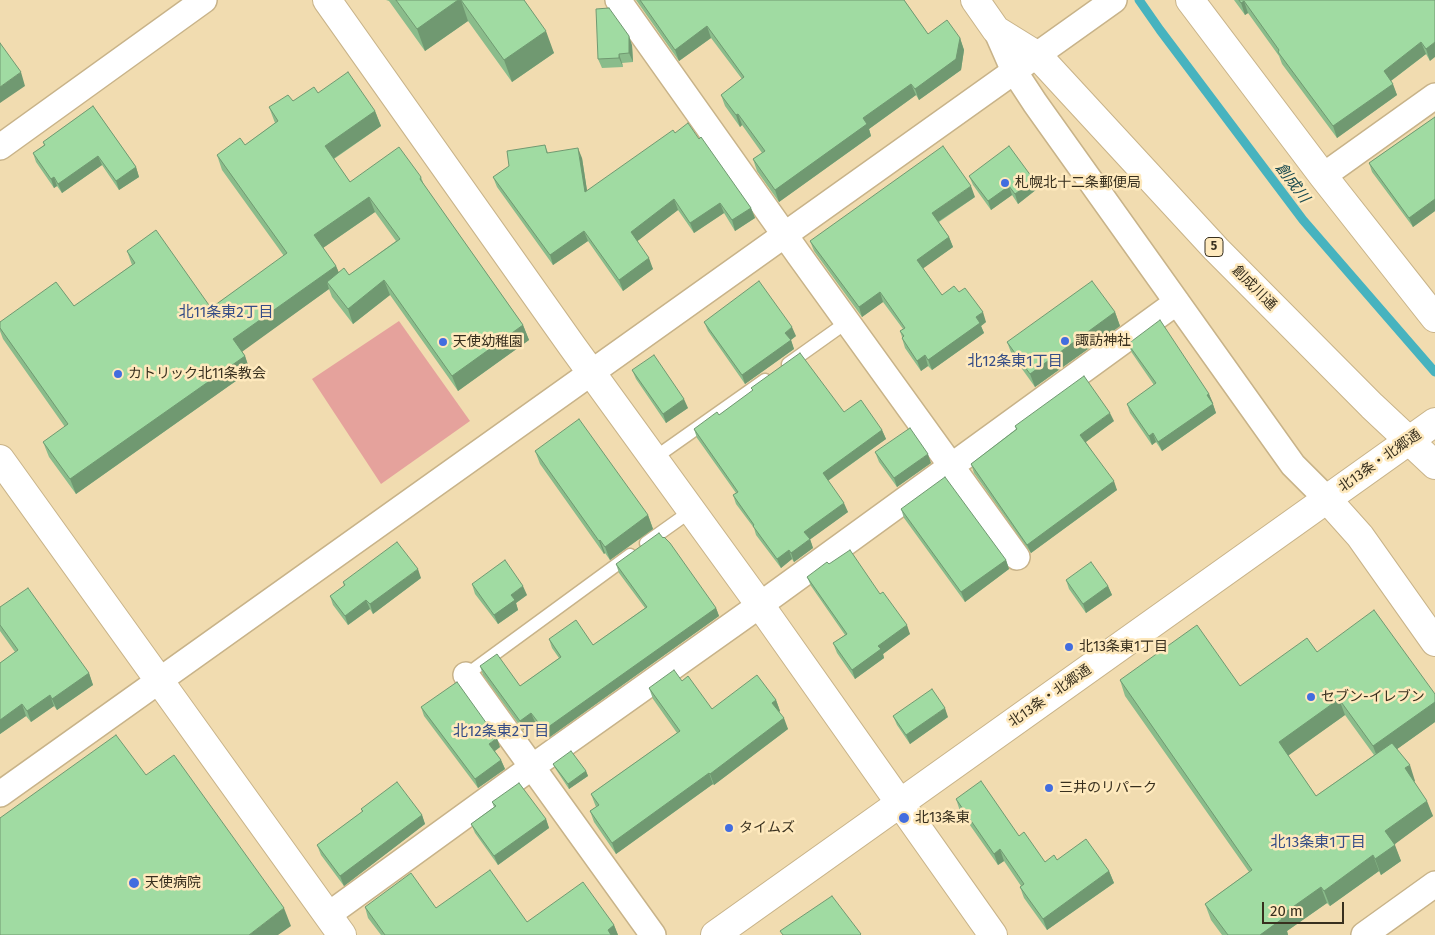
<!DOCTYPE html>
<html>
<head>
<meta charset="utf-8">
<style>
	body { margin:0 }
	#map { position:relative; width:1435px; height:935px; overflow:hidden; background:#f1dcb0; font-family:"Fira Sans",sans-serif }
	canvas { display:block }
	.scale { position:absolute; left:1262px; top:902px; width:82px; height:22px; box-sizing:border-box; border:2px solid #372f1e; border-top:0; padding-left:6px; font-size:15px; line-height:18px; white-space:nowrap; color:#372f1e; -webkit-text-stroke:4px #fee9bd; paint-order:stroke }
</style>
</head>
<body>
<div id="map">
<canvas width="1435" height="935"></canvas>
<div class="scale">20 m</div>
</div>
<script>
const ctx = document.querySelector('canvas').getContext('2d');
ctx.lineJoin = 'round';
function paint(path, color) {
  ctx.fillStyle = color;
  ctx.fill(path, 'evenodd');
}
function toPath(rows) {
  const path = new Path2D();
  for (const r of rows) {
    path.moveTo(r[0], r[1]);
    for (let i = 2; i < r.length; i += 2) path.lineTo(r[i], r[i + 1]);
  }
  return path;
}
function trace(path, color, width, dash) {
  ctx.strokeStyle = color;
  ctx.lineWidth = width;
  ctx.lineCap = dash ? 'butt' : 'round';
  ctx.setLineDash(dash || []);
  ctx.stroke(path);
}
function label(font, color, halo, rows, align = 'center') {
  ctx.font = font + ' "Fira Sans","Noto Sans JP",sans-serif';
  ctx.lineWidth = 5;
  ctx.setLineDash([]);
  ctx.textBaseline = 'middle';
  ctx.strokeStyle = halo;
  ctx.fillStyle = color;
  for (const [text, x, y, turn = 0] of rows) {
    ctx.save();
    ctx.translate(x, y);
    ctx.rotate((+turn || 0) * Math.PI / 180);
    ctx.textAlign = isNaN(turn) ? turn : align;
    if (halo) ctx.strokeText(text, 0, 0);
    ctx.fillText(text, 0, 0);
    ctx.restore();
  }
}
paint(toPath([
	[399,321,470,421,381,484,312,379]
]), '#e5a29c');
trace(toPath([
	[1139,0,1160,30,1303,220,1435,372]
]), '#47b3bf', 9);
const lane = toPath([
	[788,364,847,322],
	[653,459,765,380],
	[646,543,691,511],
	[466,675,630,555]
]);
const street = toPath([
	[618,0,799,255,1017,557],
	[996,30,1014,71,1035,103,1293,465,1326,498],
	[0,147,204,0],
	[1323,176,1435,96],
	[466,675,653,935],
	[0,794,1114,0],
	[328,915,532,767,760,605,1177,302],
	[1364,935,1435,884]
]);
const secondary = toPath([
	[327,0,572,346,760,605,993,935],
	[0,459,342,935],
	[1326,498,1360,536,1435,642],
	[715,935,1435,422]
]);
const highway = toPath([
	[975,0,996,30,1038,56,1216,249,1372,406,1435,465],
	[1190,0,1323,176,1435,318]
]);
trace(lane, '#c8b389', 15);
trace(street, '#c8b389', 28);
trace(secondary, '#c8b389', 30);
trace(highway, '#c8b389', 30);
trace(lane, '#fff', 12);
trace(street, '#fff', 25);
trace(secondary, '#fff', 28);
trace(highway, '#fff', 28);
paint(toPath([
	[386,0,524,0,554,53,512,82,468,21,425,51,389,1],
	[636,0,904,0,928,34,960,38,964,50,961,70,919,100,916,95,869,129,871,136,779,202,757,171,753,159,762,153,742,125,740,127,725,106,721,95,742,79,711,38,679,61],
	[1234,0,1435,0,1430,61,1426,54,1391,81,1397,95,1337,138,1282,64,1279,56,1248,13,1245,15],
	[632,45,633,62,622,63,623,67,602,68,598,59],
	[318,93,375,111,381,126,334,159,350,182,421,177,424,185,523,325,529,340,458,391,390,295,353,324,332,297,329,289,242,351,245,356,250,371,76,494,49,457,43,442,65,427,3,339,0,331,0,322,74,306,132,265,127,251,211,308,284,256,222,170,217,155,245,145,275,123,269,107,293,101],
	[375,212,396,241,349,275,339,273,336,266,323,248],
	[93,106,136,167,139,177,119,190,102,165,62,193,57,186,54,188,36,162,33,153,44,145,43,142],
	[1435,117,1435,211,1413,227,1372,172,1369,163],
	[675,133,699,139,751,208,755,218,735,231,724,213,694,233,678,210,637,241,653,269,623,291,588,241,553,265,497,187,493,177,545,145,548,153,582,158,587,191],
	[969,176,1037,189,1018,204,1012,195,991,210,973,185],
	[975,197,939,222,949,237,953,247,923,268,942,295,959,292,986,322,981,326,984,333,932,370,928,366,921,371,905,348,902,338,902,337,900,331,903,329,883,302,862,317,814,251,810,241],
	[1115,312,1120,326,1035,387,1012,355,1007,342],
	[704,322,796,336,791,340,794,349,745,384,708,331],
	[1128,344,1209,394,1216,413,1162,451,1156,442,1152,445,1130,413,1127,404,1154,385,1132,353],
	[632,370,688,408,666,423,636,379],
	[751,388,844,412,882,430,886,439,828,481,848,512,810,539,813,548,794,562,792,559,781,568,756,535,754,528,736,504,733,495,736,493,697,438,694,429,719,415,753,391],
	[1114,421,1086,442,1117,490,1031,553,974,473,971,464,1016,429,1015,426],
	[535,451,648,515,653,529,610,560,605,553,604,554,540,464],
	[875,452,931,463,897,487,879,462],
	[901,509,1006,560,1009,569,965,602,904,518],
	[616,564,716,608,719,616,547,739,535,722,523,730,483,675,480,666,520,686,559,658,552,648,549,639,593,645,645,608,619,573],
	[829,564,880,594,910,634,883,654,884,658,855,679,837,653,833,643,845,635,811,586,807,577],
	[421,578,373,614,370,609,348,625,333,605,330,596,344,586,343,582],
	[1066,580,1108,586,1112,595,1086,613,1069,589],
	[472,584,527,595,516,603,518,610,498,624,475,594],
	[0,607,89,673,93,685,57,710,54,706,31,722,26,716,0,734,0,663,15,652,0,631],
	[1317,652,1435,694,1435,722,1397,749,1415,781,1414,781,1433,816,1394,844,1401,861,1381,875,1379,871,1330,906,1327,903,1287,931,1288,935,1222,935,1211,920,1205,904,1249,872,1125,696,1120,680,1240,686],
	[1345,715,1374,755,1316,796,1288,755],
	[682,681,712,709,776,700,780,711,779,712,788,729,714,785,713,784,616,854,594,822,590,811,596,807,591,794,677,733,653,699,649,688],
	[421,707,500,747,495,751,501,760,505,769,478,788,424,716],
	[893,716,948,717,910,744,897,725],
	[553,764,586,771,588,776,569,789,555,768],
	[956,799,1019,836,1045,862,1057,860,1109,871,1114,883,1047,930,1024,898,1020,887,1021,886,1004,861,998,865,960,811],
	[492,802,546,819,549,828,498,865,475,833,471,824,494,807],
	[361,809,422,815,425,824,344,886,321,855,317,845,362,812],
	[365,907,436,908,527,922,614,925,618,935,381,935,368,918]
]), '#8abc8b');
paint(toPath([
	[458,0,461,0,468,21,425,51,417,29],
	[1244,1,1248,13,1245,15,1241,3],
	[707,26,711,38,679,61,675,50],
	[546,31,554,53,512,82,504,60],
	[629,36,632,45,633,62,629,53],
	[960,38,964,50,961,70,919,100,915,89],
	[1421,42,1426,54,1388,83,1384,71],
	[1435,42,1435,57,1430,61,1426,49],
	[619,54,622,63,623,67,619,58],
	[21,72,25,86,0,103,0,87],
	[911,84,916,95,869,129,871,136,779,202,775,190,863,118],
	[1393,84,1397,95,1337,138,1333,126],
	[375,111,381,126,330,161,325,146],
	[738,114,742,125,740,127,736,115],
	[578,148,582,158,589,203,585,192],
	[98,156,102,165,62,193,58,184],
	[136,167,139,177,119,190,116,181],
	[54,177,57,186,54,188,51,179],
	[1034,180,1037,189,1018,204,1015,194],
	[971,186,975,197,936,223,932,213],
	[1009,186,1012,195,991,210,988,201],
	[369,197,375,212,320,250,314,235],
	[674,199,678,210,635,243,631,232],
	[1435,199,1435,211,1413,227,1409,218],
	[720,203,724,213,694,233,690,223],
	[751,208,755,218,735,231,732,220],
	[584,231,588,241,553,265,550,255],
	[949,237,953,247,921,270,917,260],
	[649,258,653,269,623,291,619,280],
	[336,266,342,280,327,282,329,289,239,354,233,339],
	[384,280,390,295,353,324,348,309],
	[880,292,883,302,862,317,859,307],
	[983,312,986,322,981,326,984,333,932,370,928,360,976,317],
	[1115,312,1120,326,1035,387,1030,374],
	[523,325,529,340,458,391,452,376],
	[792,327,796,336,788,342,785,333],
	[791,340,794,349,745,384,742,375],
	[925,355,928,366,921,371,917,361],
	[245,356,250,371,76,494,70,479],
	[1209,394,1213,403,1210,405,1207,395],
	[684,399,688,408,666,423,663,414],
	[1213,404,1216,413,1162,451,1158,442],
	[1110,413,1114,421,1083,444,1080,435],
	[882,430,886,439,826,482,823,473],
	[1153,433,1156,442,1152,445,1149,436],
	[928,454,931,463,897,487,894,478],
	[1114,481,1117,490,1031,553,1027,545],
	[844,503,848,512,808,541,804,532],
	[648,515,653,529,610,560,605,547],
	[810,539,813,548,794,562,791,553],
	[600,540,605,553,604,554,599,541],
	[789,550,792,559,781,568,777,559],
	[1006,560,1009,569,965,602,961,592],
	[418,569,421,578,373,614,370,604],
	[523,586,527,595,516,603,518,610,498,624,494,615,511,595],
	[1108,586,1112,595,1086,613,1083,604],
	[366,600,370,609,348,625,345,616],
	[716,608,719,616,547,739,544,730],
	[907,625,910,634,883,654,884,658,855,679,852,670,878,646],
	[89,673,93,685,57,710,52,699],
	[50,695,54,706,31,722,27,711],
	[1339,699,1345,715,1285,758,1279,742],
	[776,700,780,711,776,714,772,703],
	[1435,702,1435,722,1379,762,1373,746],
	[22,704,26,716,0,734,0,720],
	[945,708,948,717,910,744,906,735],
	[531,713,535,722,523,730,520,721],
	[784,718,788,729,714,785,710,774],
	[497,738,500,747,492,753,489,744],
	[501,760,505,769,478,788,475,779],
	[1410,765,1415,781,1411,784,1405,768],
	[586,771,588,776,569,789,568,784],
	[709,773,713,784,616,854,612,843],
	[1427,801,1433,816,1391,847,1385,831],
	[422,815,425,824,344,886,340,876],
	[546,819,549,828,498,865,494,856],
	[1395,845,1401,861,1381,875,1375,859],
	[1000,849,1004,861,998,865,994,854],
	[1373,855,1379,871,1330,906,1324,891],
	[1109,871,1114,883,1047,930,1043,919],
	[1321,887,1327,903,1287,931,1288,935,1260,935,1280,916],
	[284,908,291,926,278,935,249,935],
	[614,925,618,935,609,935,608,930]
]), '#709971');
const building = toPath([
	[396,0,458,0,417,29,396,0],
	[461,0,524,0,546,31,504,60,461,0],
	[640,0,904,0,928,34,947,20,960,38,956,59,915,89,911,84,863,118,867,124,775,190,753,159,765,151,738,114,736,115,721,95,744,77,707,26,675,50,640,0],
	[1239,0,1435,0,1435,42,1426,49,1421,42,1384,71,1393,84,1333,126,1278,52,1279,50,1244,1,1241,3,1239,0],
	[609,8,629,36,629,53,619,54,619,58,598,59,596,9,609,8],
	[0,43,21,72,0,87,0,43],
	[348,72,375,111,325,146,350,182,399,147,421,177,420,179,523,325,452,376,384,280,348,309,327,282,344,268,349,275,400,239,369,197,314,235,336,266,233,339,245,356,70,479,43,442,68,424,0,328,0,322,56,282,74,306,135,263,127,251,156,230,211,308,287,253,217,155,240,138,245,145,278,121,269,107,288,95,293,101,314,87,318,93,348,72],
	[93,106,136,167,116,181,98,156,58,184,54,177,51,179,33,153,45,145,43,142,93,106],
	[1435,117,1435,199,1409,218,1369,163,1435,117],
	[688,123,699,139,701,137,751,208,732,220,720,203,690,223,674,199,631,232,649,258,619,280,584,231,550,255,493,177,509,166,507,151,545,145,547,153,578,148,585,192,673,130,675,133,688,123],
	[943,146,971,186,932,213,949,237,917,260,942,295,954,286,959,292,965,288,983,312,976,317,980,323,928,360,925,355,917,361,902,338,904,336,900,331,905,328,880,292,859,307,810,241,943,146],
	[1009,146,1034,180,1015,194,1009,186,988,201,969,176,1009,146],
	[759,281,792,327,785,333,791,340,742,375,704,322,759,281],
	[1092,281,1115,312,1030,374,1007,342,1092,281],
	[1160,320,1209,394,1207,395,1213,404,1158,442,1153,433,1149,436,1127,404,1156,383,1128,344,1160,320],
	[800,353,844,412,861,400,882,430,823,473,844,503,804,532,810,539,791,553,789,550,777,559,753,526,754,525,733,495,738,492,694,429,717,412,719,415,753,390,751,388,800,353],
	[654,355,684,399,663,414,632,370,654,355],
	[1084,376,1110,413,1080,435,1114,481,1027,545,971,464,1017,429,1015,426,1084,376],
	[579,419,648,515,605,547,600,540,599,541,535,451,579,419],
	[910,428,928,454,894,478,875,452,910,428],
	[945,477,1006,560,961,592,901,509,945,477],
	[659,533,663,538,664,537,670,543,716,608,544,730,531,713,520,721,480,666,497,654,520,686,561,657,549,639,576,620,593,645,647,607,616,564,659,533],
	[397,542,418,569,370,604,366,600,345,616,330,596,345,585,343,582,397,542],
	[850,550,880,594,883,592,907,625,878,646,881,649,852,670,833,643,847,634,807,577,827,562,829,564,850,550],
	[505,560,523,586,511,595,515,600,494,615,472,584,505,560],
	[1091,562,1108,586,1083,604,1066,580,1091,562],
	[28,588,89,673,52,699,50,695,27,711,22,704,0,720,0,663,18,650,0,625,0,607,28,588],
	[1374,610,1435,694,1435,702,1373,746,1339,699,1279,742,1316,796,1392,743,1410,765,1405,768,1427,801,1385,831,1395,845,1375,859,1373,855,1324,891,1321,887,1280,916,1282,919,1260,935,1228,935,1205,904,1252,870,1120,680,1197,625,1240,686,1307,638,1317,652,1374,610],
	[674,670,682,681,688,676,712,709,757,675,776,700,772,703,784,718,710,774,709,773,612,843,590,811,599,805,591,794,680,731,649,688,674,670],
	[457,682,497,738,489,744,501,760,475,779,421,707,457,682],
	[932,689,945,708,906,735,893,716,932,689],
	[116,735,146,775,174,755,284,908,249,935,0,935,0,818,116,735],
	[571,751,586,771,568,784,553,764,571,751],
	[981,781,1019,836,1024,832,1045,862,1054,855,1057,860,1086,839,1109,871,1043,919,1020,887,1024,884,1000,849,994,854,956,799,981,781],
	[397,782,422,815,340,876,317,845,363,811,361,809,397,782],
	[519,783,546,819,494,856,471,824,496,806,492,802,519,783],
	[490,870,527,922,583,882,614,925,608,930,611,935,385,935,365,907,411,873,436,908,490,870],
	[832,896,861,934,860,935,783,935,780,931,832,896]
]);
paint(building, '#a0dba2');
trace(building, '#709971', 1);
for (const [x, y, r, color] of [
	[1005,183,5,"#426ddf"],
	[1065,341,5,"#426ddf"],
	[443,342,5,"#426ddf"],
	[118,374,5,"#426ddf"],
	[1069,647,5,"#426ddf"],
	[1311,697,5,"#426ddf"],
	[1049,788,5,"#426ddf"],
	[904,818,6,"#426ddf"],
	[729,828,5,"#426ddf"],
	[134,883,6,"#426ddf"]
]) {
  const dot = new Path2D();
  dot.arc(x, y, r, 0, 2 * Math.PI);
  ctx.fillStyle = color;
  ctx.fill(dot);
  trace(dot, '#fee9bd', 2);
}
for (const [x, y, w] of [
	[1214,247,18]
]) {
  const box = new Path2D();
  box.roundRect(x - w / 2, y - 9.5, w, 19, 4);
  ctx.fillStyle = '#fee9bd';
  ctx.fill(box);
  trace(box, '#372f1e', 1);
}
label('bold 12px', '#372f1e', null, [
	["5",1214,247]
]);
label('14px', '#372f1e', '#fee9bd', [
	["札幌北十二条郵便局",1015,183],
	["諏訪神社",1075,341],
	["天使幼稚園",453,342],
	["カトリック北11条教会",128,374],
	["北13条東1丁目",1079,647],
	["セブン-イレブン",1321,697],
	["三井のリパーク",1059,788],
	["北13条東",915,818],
	["タイムズ",739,828],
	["天使病院",145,883]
], 'left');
label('14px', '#372f1e', '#fee9bd', [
	["創成川通",1254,288,45],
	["北13条・北郷通",1380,461,-35],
	["北13条・北郷通",1050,696,-35]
]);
label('italic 15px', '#1c4c51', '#fee9bd', [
	["創成川",1292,183,53]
]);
label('15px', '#354d87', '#fee9bd', [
	["北11条東2丁目",226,313],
	["北12条東1丁目",1015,362],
	["北12条東2丁目",501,732],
	["北13条東1丁目",1318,843]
]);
</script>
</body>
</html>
